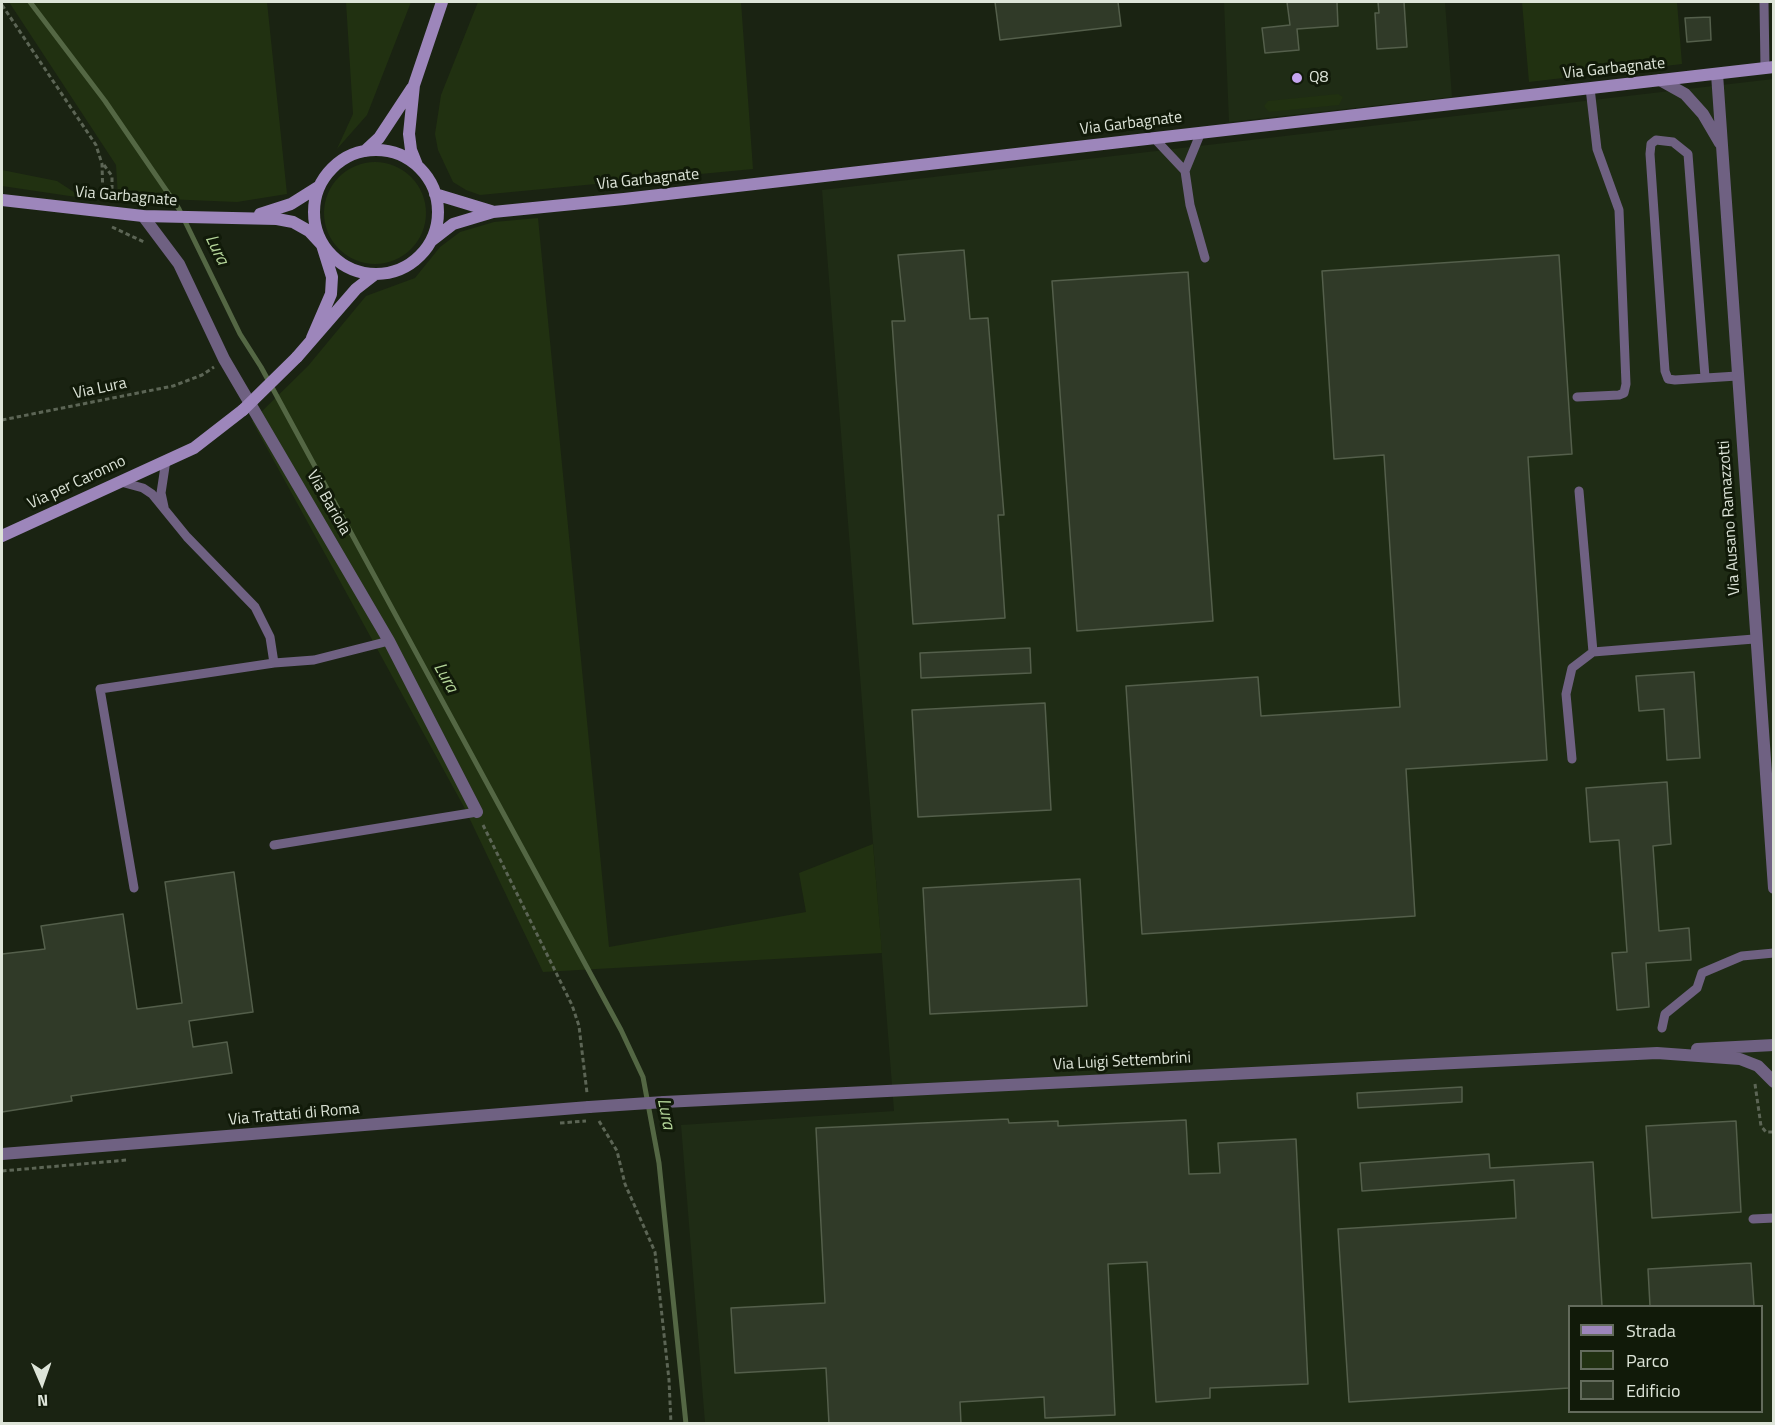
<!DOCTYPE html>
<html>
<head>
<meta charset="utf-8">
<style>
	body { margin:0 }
	#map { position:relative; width:1775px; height:1425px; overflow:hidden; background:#1a2312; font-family:"Titillium Web",sans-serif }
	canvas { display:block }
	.frame { position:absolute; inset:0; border:3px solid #dde4d8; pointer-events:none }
	.legend { position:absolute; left:1568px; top:1305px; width:195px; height:108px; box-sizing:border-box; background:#111a09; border:2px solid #636b5c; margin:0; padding:8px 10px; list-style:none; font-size:18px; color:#dde4d8 }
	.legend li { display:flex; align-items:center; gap:12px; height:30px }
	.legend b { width:30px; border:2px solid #636b5c }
	.north { position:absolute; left:12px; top:1353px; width:60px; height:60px; -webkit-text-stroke:4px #111a09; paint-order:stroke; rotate:178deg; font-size:16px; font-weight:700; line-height:24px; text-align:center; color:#dde4d8 }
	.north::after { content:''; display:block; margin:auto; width:21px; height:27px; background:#dde4d8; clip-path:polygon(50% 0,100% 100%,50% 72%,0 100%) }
</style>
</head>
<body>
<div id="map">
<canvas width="1775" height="1425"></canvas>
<div class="frame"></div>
<ul class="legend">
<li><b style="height:8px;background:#9d86bb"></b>Strada</li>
<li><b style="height:16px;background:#213111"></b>Parco</li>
<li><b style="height:16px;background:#303a28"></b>Edificio</li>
</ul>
<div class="north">N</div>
</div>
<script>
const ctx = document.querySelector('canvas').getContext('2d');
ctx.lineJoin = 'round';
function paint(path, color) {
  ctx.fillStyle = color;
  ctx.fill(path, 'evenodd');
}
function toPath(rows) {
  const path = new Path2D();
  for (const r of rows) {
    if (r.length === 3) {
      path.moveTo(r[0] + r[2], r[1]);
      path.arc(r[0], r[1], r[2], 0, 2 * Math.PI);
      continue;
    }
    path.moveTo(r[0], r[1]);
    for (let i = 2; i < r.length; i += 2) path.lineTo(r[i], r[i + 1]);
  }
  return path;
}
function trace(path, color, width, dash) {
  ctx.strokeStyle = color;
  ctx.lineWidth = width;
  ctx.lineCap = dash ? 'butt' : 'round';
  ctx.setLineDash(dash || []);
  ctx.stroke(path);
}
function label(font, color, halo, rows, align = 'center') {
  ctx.font = font + ' "Titillium Web",sans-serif';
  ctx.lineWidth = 6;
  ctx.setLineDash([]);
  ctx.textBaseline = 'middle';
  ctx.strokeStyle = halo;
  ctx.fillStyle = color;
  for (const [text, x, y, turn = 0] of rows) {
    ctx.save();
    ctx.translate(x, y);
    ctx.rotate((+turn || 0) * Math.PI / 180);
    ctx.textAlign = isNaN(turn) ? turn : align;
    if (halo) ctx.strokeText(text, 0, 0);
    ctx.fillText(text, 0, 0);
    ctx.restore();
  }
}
paint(toPath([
	[1224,2,1445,2,1452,97,1229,122],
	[1773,79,1773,1423,705,1423,681,1125,894,1111,822,190],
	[1570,1306,1762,1306,1762,1412,1570,1412]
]), '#1f2c15');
paint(toPath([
	[9,2,267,2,287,194,237,202,118,197,116,165],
	[346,2,411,2,367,115,337,149,353,114],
	[478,2,741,2,753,169,480,195,466,190,453,182,438,150,435,134,441,95],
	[1522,2,1677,2,1682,64,1529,82],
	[1338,94,1343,97,1339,105,1269,112,1264,106,1268,101],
	[375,213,51],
	[2,170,57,181,83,198,2,186],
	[538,218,609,947,806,912,799,873,873,844,882,953,543,972,464,807,252,421,308,366,366,296,415,278,440,247,460,232,494,222]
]), '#213111');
trace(toPath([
	[30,2,105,101,179,209,240,334,261,367,621,1030,643,1077,659,1163,686,1424]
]), '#546744', 5);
const building = toPath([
	[995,2,1118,2,1121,26,1000,40,995,2],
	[1287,2,1337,2,1338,26,1297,29,1299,50,1265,53,1262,28,1290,25,1287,2],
	[1378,2,1404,2,1407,47,1377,49,1375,13,1379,13,1378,2],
	[1710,17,1711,40,1687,42,1685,18,1710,17],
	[964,250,970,319,988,318,1004,515,998,515,1005,618,913,624,892,321,905,321,898,255,964,250],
	[1559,255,1572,454,1528,457,1547,760,1406,769,1415,916,1142,934,1126,686,1258,677,1261,716,1400,707,1384,455,1334,459,1322,271,1559,255],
	[1188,272,1213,621,1077,631,1052,281,1188,272],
	[1030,648,1031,673,921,678,920,653,1030,648],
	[1694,672,1700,758,1667,760,1664,709,1639,711,1636,676,1694,672],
	[1045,703,1051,810,918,817,912,710,1045,703],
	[1667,782,1671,844,1653,846,1659,931,1689,928,1691,960,1646,963,1649,1007,1617,1010,1612,953,1627,952,1619,840,1590,842,1586,788,1667,782],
	[234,872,253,1012,189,1021,193,1047,227,1042,232,1073,71,1096,72,1101,2,1112,2,954,45,949,41,926,123,914,137,1009,182,1003,165,882,234,872],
	[1080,879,1087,1006,930,1014,923,888,1080,879],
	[1462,1087,1462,1102,1358,1108,1357,1093,1462,1087],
	[1008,1119,1009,1123,1058,1121,1058,1126,1186,1120,1189,1174,1220,1173,1218,1143,1296,1139,1308,1384,1210,1388,1210,1398,1156,1402,1147,1262,1108,1264,1115,1415,1045,1418,1044,1397,960,1402,961,1424,829,1424,826,1368,735,1373,731,1308,825,1303,816,1128,1008,1119],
	[1736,1121,1741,1212,1652,1218,1646,1126,1736,1121],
	[1489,1154,1490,1168,1593,1162,1602,1306,1569,1306,1569,1388,1349,1402,1338,1229,1516,1218,1514,1180,1362,1191,1360,1163,1489,1154],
	[1751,1263,1754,1306,1650,1306,1648,1269,1751,1263]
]);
paint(building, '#303a28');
trace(building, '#545f4b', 1.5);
trace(toPath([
	[2,5,96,145,102,164,103,198],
	[104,165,112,176,112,201],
	[112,227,144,242],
	[2,420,173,386,202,375,214,367],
	[483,825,572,1005,579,1026,587,1093],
	[1755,1084,1761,1126,1766,1132,1774,1132],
	[599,1121,617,1151,625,1184,655,1252,669,1380,671,1424],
	[2,1171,127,1160]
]), '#5c6555', 3, [4.5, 3]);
trace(toPath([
	[1764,2,1765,68],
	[1201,132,1185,171,1190,205,1205,258],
	[1154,138,1185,171],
	[1705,377,1688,154,1673,142,1656,140,1651,144,1650,154,1665,371,1668,379,1675,380,1737,376],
	[1577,397,1619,395,1624,393,1626,384,1619,210,1597,149,1590,88],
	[121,482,143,488,152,494,187,537,255,607,270,637,274,663],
	[1579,491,1593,652],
	[164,507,161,493,166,460],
	[1572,759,1566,694,1572,668,1593,652,1754,639],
	[274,845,477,812],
	[134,888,100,689,274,663,314,660,389,641],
	[1662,1028,1665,1014,1697,988,1702,973,1742,956,1774,953],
	[1753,1219,1774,1218]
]), '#6f6182', 9);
trace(toPath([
	[1717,74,1774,888],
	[1660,80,1685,94,1703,114,1720,143],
	[143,216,179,264,224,359,389,641,477,812],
	[1697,1049,1774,1045],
	[664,1102,1657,1053,1740,1059,1758,1066,1774,1082],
	[2,1154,589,1107]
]), '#6f6182', 12);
trace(toPath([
	[376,212,62],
	[365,151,379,138,412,88],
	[417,165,411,150,409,134,414,85,442,2],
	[435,194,491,211],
	[2,200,143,216,277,219,293,222,309,231,322,245,332,277,331,294,312,338],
	[260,214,291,204,318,187],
	[431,241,453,224,493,212,624,199,1774,67],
	[297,357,356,289,374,275],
	[2,536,194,448,243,410]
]), '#9d86bb', 12);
trace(toPath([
	[560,1123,586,1121]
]), '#5c6555', 3, [4.5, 3]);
trace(toPath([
	[589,1107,664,1102]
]), '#6f6182', 12);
trace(toPath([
	[243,410,297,357]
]), '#9d86bb', 12);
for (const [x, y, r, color] of [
	[1297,78,6,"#c6a6f0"]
]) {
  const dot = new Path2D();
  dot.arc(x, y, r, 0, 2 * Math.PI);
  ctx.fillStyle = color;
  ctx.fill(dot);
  trace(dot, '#111a09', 2);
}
label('16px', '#dde4d8', '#111a09', [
	["Via Garbagnate",1614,69,-6],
	["Via Garbagnate",1131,124,-7],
	["Via Garbagnate",648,180,-6],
	["Via Garbagnate",126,197,5],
	["Via Lura",100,389,-12],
	["Via per Caronno",77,483,-25],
	["Via Bariola",328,503,60],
	["Via Ausano Ramazzotti",1730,518,-94],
	["Via Luigi Settembrini",1122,1062,-3],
	["Via Trattati di Roma",294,1115,-5]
]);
label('16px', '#dde4d8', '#111a09', [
	["Q8",1309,78]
], 'left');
label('italic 18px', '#b4d599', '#111a09', [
	["Lura",216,250,64],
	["Lura",445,678,61],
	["Lura",665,1114,79]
]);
</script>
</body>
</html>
